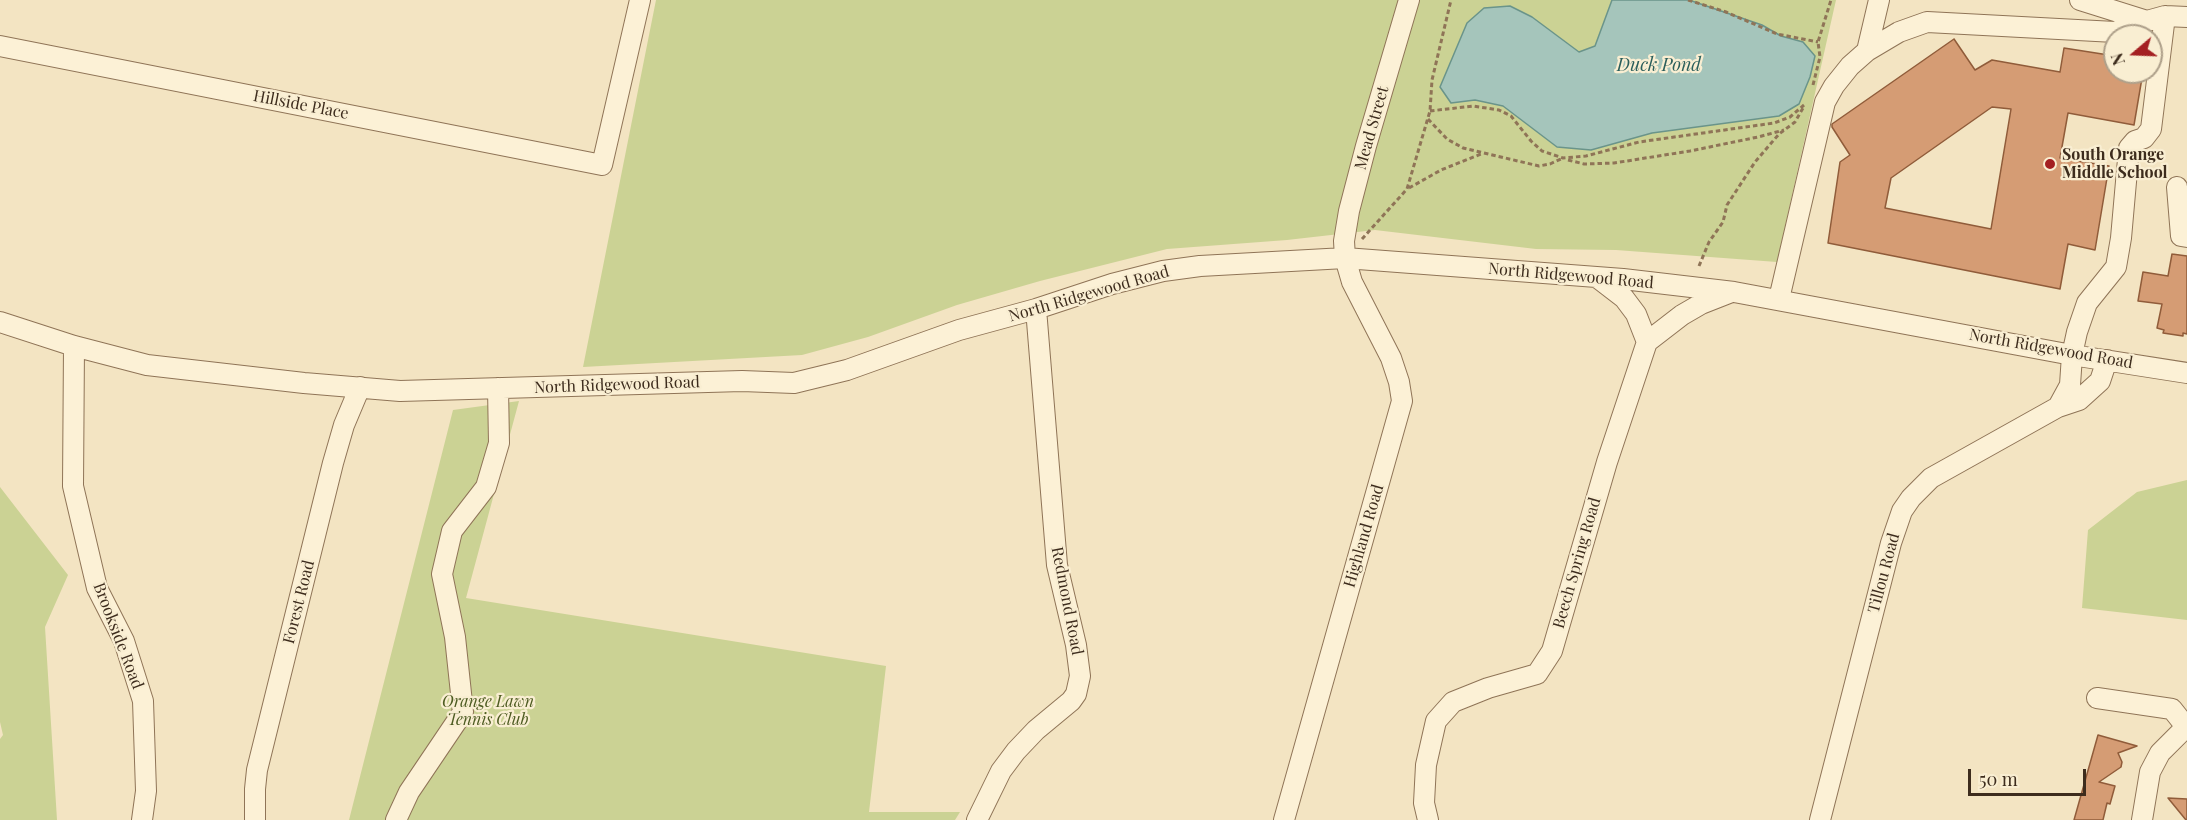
<!DOCTYPE html>
<html>
<head>
<meta charset="utf-8">
<style>
	body { margin:0 }
	#map { position:relative; width:2187px; height:820px; overflow:hidden; background:#f3e4c2; font-family:"Playfair Display",serif }
	canvas { display:block }
	.north { position:absolute; left:2103px; top:24px; width:60px; height:60px; box-sizing:border-box; background:#f9eed2; border:2px solid #aea08a; border-radius:50%; rotate:251deg; font-size:16px; font-weight:700; line-height:24px; text-align:center; color:#3d2c1d }
	.north::after { content:''; display:block; margin:auto; width:21px; height:27px; background:#a42022; clip-path:polygon(50% 0,100% 100%,50% 72%,0 100%) }
	.scale { position:absolute; left:1968px; top:769px; width:118px; height:27px; box-sizing:border-box; border:3px solid #3d2c1d; border-top:0; padding-left:8px; font-size:18px; line-height:21px; white-space:nowrap; color:#3d2c1d; -webkit-text-stroke:4px #f9eed2; paint-order:stroke }
</style>
</head>
<body>
<div id="map">
<canvas width="2187" height="820"></canvas>
<div class="north">N</div>
<div class="scale">50 m</div>
</div>
<script>
const ctx = document.querySelector('canvas').getContext('2d');
ctx.lineJoin = 'round';
function paint(path, color) {
  ctx.fillStyle = color;
  ctx.fill(path, 'evenodd');
}
function toPath(rows) {
  const path = new Path2D();
  for (const r of rows) {
    path.moveTo(r[0], r[1]);
    for (let i = 2; i < r.length; i += 2) path.lineTo(r[i], r[i + 1]);
  }
  return path;
}
function trace(path, color, width, dash) {
  ctx.strokeStyle = color;
  ctx.lineWidth = width;
  ctx.lineCap = dash ? 'butt' : 'round';
  ctx.setLineDash(dash || []);
  ctx.stroke(path);
}
function label(font, color, halo, rows, align = 'center') {
  ctx.font = font + ' "Playfair Display",serif';
  ctx.lineWidth = 4.5;
  ctx.setLineDash([]);
  ctx.textBaseline = 'middle';
  ctx.strokeStyle = halo;
  ctx.fillStyle = color;
  for (const [text, x, y, turn = 0] of rows) {
    ctx.save();
    ctx.translate(x, y);
    ctx.rotate((+turn || 0) * Math.PI / 180);
    ctx.textAlign = isNaN(turn) ? turn : align;
    if (halo) ctx.strokeText(text, 0, 0);
    ctx.fillText(text, 0, 0);
    ctx.restore();
  }
}
paint(toPath([
	[656,0,1612,0,1595,46,1579,52,1532,17,1451,103,1475,100,1503,106,1557,147,1591,150,1652,133,1779,116,1803,42,1781,36,1762,25,1689,0,1836,0,1777,262,1616,250,1536,249,1375,230,1287,240,1167,249,1040,281,957,305,868,337,802,355,583,367],
	[519,401,466,598,886,666,869,812,960,812,955,820,349,820,453,410],
	[2187,480,2187,620,2082,608,2088,530,2137,492],
	[0,487,68,575,45,627,57,820,0,820,0,739,3,735,0,722]
]), '#cbd294');
const water = toPath([
	[1612,0,1689,0,1762,25,1781,36,1803,42,1815,56,1810,77,1799,104,1779,116,1652,133,1591,150,1557,147,1503,106,1475,100,1451,103,1440,87,1467,23,1484,8,1510,6,1532,17,1579,52,1595,46,1612,0]
]);
paint(water, '#a5c5bb');
trace(water, '#6a948a', 1.5);
const building = toPath([
	[1954,39,1975,70,1992,60,2060,72,2064,48,2115,56,2115,72,2143,72,2134,125,2068,113,2060,158,2109,166,2095,250,2068,244,2060,289,1828,243,1840,162,1850,155,1832,127,1832,124,1954,39],
	[1992,107,2011,109,1991,229,1885,208,1891,178,1992,107],
	[2172,254,2187,256,2187,334,2183,333,2183,336,2163,333,2164,330,2157,328,2162,304,2138,301,2143,272,2168,276,2172,254],
	[2098,735,2137,746,2118,753,2122,762,2121,767,2099,782,2115,786,2110,804,2107,803,2103,820,2074,820,2098,735],
	[2168,798,2187,799,2187,820,2186,820,2168,798]
]);
paint(building, '#d59c74');
trace(building, '#905c3a', 1.5);
const minor = toPath([
	[2165,16,2187,17],
	[0,46,602,165,640,0],
	[1867,51,1879,0],
	[2177,187,2181,236,2187,237],
	[1598,278,1624,298,1636,314,1647,342],
	[1779,299,1825,102,1834,86,1850,66,1867,51,1899,32,1927,22,2115,32,2147,21],
	[0,322,74,346,147,365,304,383,400,391,742,381,794,383,847,370,959,330,1036,309,1112,284,1163,271,1200,266,1345,258,1623,279,1734,292,2072,355,2187,373],
	[74,346,73,486,97,588,124,641,143,701,146,791,142,820],
	[2058,407,2070,385,2072,355,2077,332,2087,303,2116,267,2121,238,2129,148,2135,141,2144,138,2151,129,2165,16,2147,21,2080,0],
	[2097,698,2172,709,2187,728],
	[255,820,255,789,257,770,333,463,344,425,360,387],
	[396,820,409,792,463,712,455,637,442,574,452,531,486,487,499,443,498,388],
	[977,820,1001,771,1016,751,1036,730,1071,701,1076,694,1080,676,1076,645,1057,565,1036,309],
	[1284,820,1402,401,1399,382,1391,358,1352,282,1345,258,1344,241,1349,211,1366,146,1409,0],
	[1428,820,1424,803,1426,765,1436,721,1453,702,1488,688,1537,674,1552,651,1607,462,1647,342,1682,315,1701,304,1729,293],
	[1820,820,1891,543,1902,511,1911,498,1931,478,2058,407,2079,400,2100,381,2107,360],
	[2142,820,2150,772,2160,753,2186,727]
]);
trace(minor, '#8f7457', 22);
trace(toPath([
	[1688,0,1726,12,1777,34,1818,42],
	[1813,85,1820,57,1818,42,1831,0],
	[1430,111,1473,106,1499,110,1511,116,1531,141,1542,151,1563,158,1586,156,1639,142,1774,123,1790,117,1804,105],
	[1428,119,1447,139,1463,148,1539,166,1550,164,1561,159],
	[1568,160,1584,164,1614,163,1690,151,1758,137,1784,130],
	[1409,188,1441,170,1481,154],
	[1362,239,1407,189,1430,111,1432,80,1451,0],
	[1699,266,1709,242,1723,222,1727,205,1755,162,1779,134,1795,122,1803,108]
]), '#8f7457', 3, [4.5, 3]);
trace(minor, '#fcf1d6', 20);
for (const [x, y, r, color] of [
	[2050,164,6,"#a42022"]
]) {
  const dot = new Path2D();
  dot.arc(x, y, r, 0, 2 * Math.PI);
  ctx.fillStyle = color;
  ctx.fill(dot);
  trace(dot, '#f9eed2', 2);
}
label('16px', '#3d2c1d', '#f9eed2', [
	["Hillside Place",301,105,11],
	["Mead Street",1372,128,-74],
	["North Ridgewood Road",1571,276,5],
	["North Ridgewood Road",1089,294,-16],
	["North Ridgewood Road",2051,349,10],
	["North Ridgewood Road",617,385,-2],
	["Highland Road",1364,536,-74],
	["Beech Spring Road",1577,563,-74],
	["Tillou Road",1884,573,-75],
	["Redmond Road",1067,601,79],
	["Forest Road",299,602,-76],
	["Brookside Road",118,636,69]
]);
label('bold 16px', '#3d2c1d', '#f9eed2', [
	["South Orange",2062,155],
	["Middle School",2062,173]
], 'left');
label('italic 16px', '#4d5b21', '#f9eed2', [
	["Orange Lawn",488,702],
	["Tennis Club",488,720]
]);
label('italic 18px', '#2a5e5b', '#f9eed2', [
	["Duck Pond",1659,65]
]);
</script>
</body>
</html>
